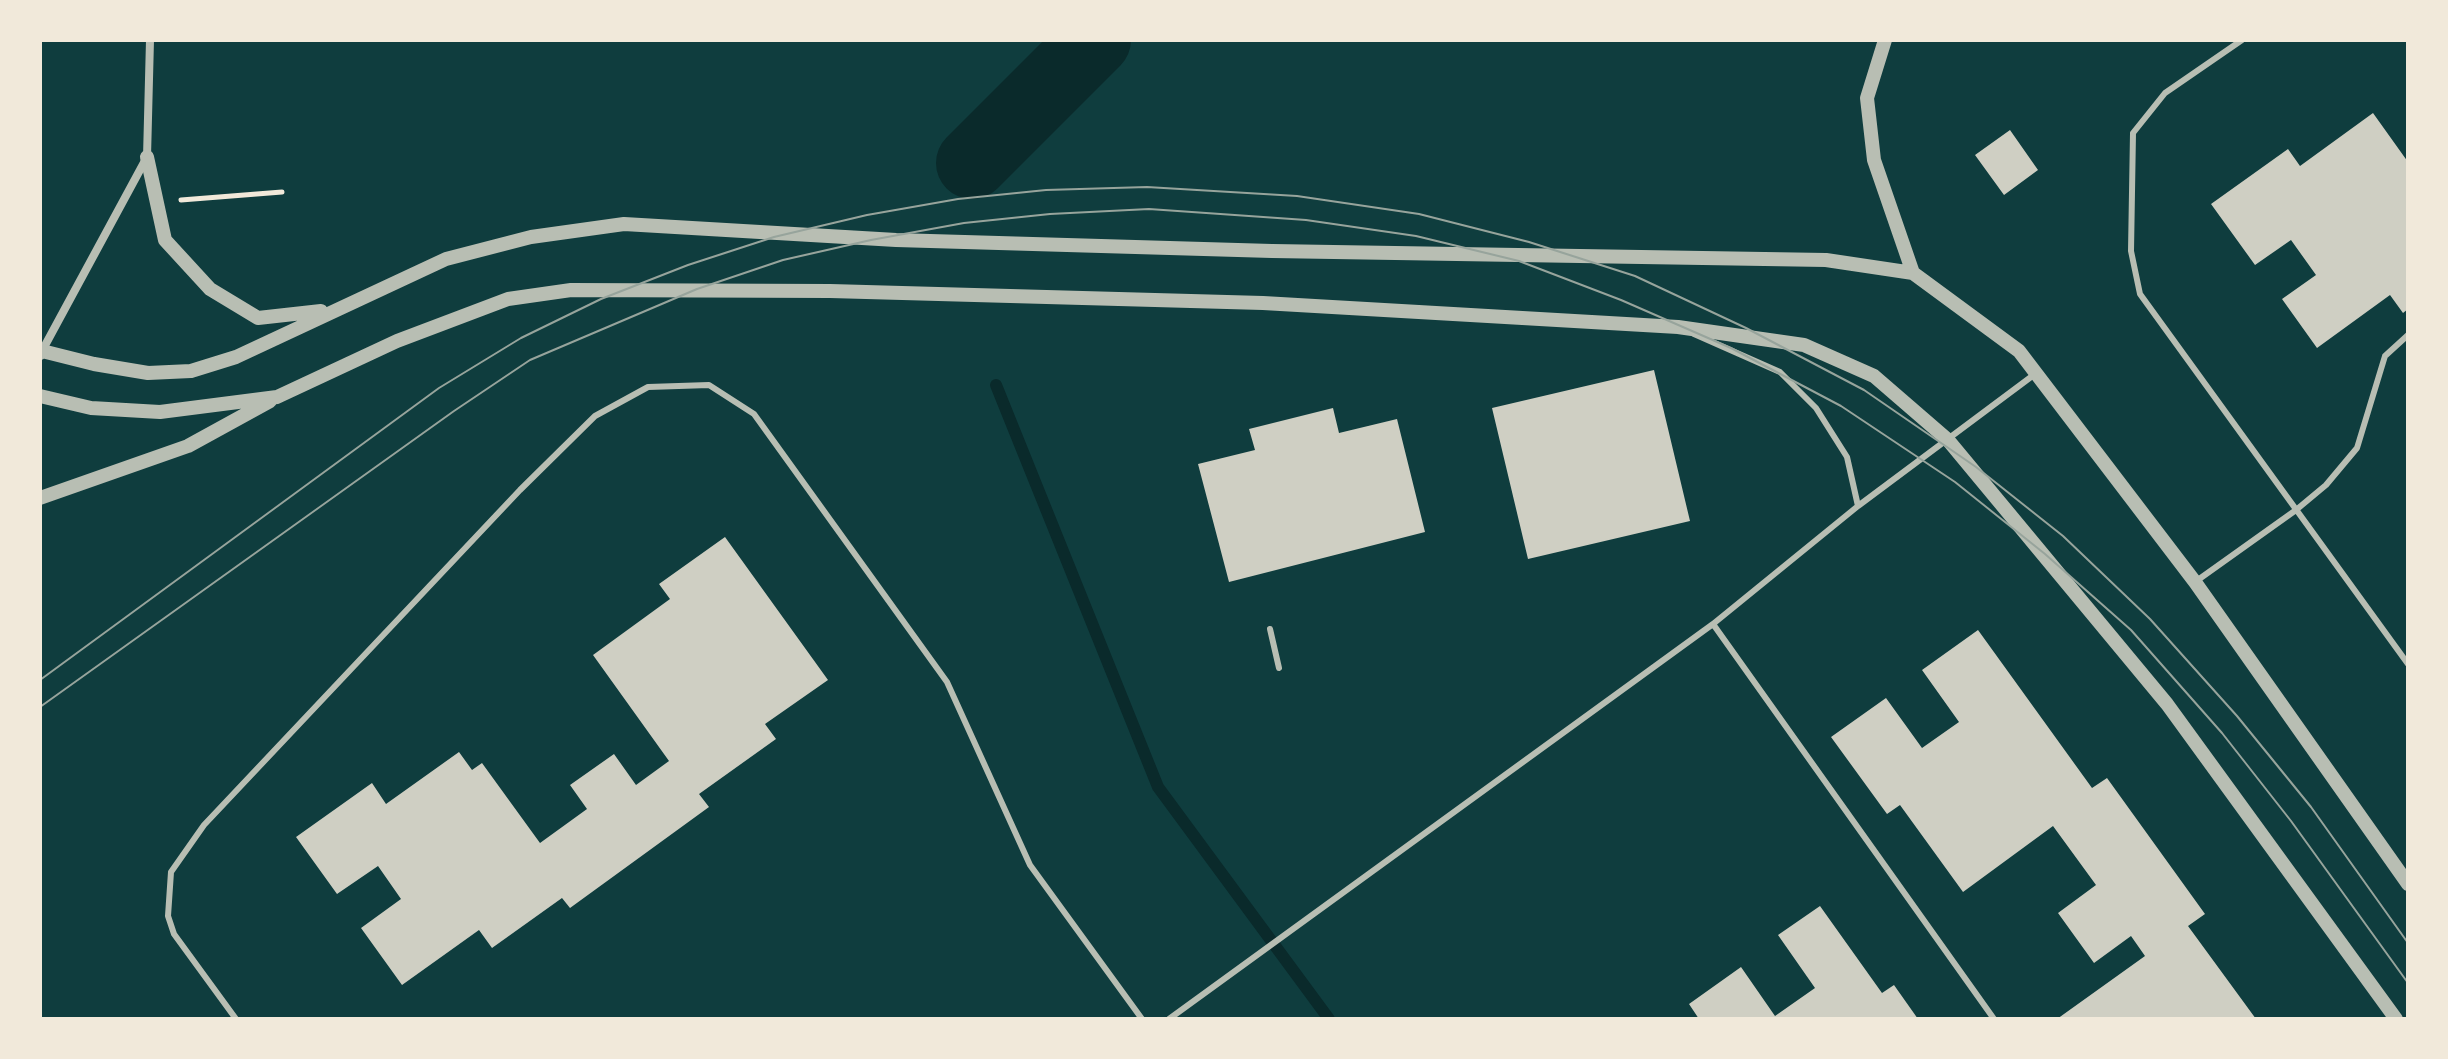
<!DOCTYPE html>
<html>
<head>
<meta charset="utf-8">
<style>
	body { margin:0 }
	#map { position:relative; width:2448px; height:1059px; overflow:hidden; background:#0f3d3e; font-family:"Zilla Slab",serif }
	canvas { display:block }
	.frame { position:absolute; inset:0; border:42px solid #f1e9da; pointer-events:none }
</style>
</head>
<body>
<div id="map">
<canvas width="2448" height="1059"></canvas>
<div class="frame"></div>
</div>
<script>
const ctx = document.querySelector('canvas').getContext('2d');
ctx.lineJoin = 'round';
function toPath(rows) {
  const path = new Path2D();
  for (const r of rows) {
    path.moveTo(r[0], r[1]);
    for (let i = 2; i < r.length; i += 2) path.lineTo(r[i], r[i + 1]);
  }
  return path;
}
function trace(path, color, width, dash) {
  ctx.strokeStyle = color;
  ctx.lineWidth = width;
  ctx.lineCap = dash ? 'butt' : 'round';
  ctx.setLineDash(dash || []);
  ctx.stroke(path);
}
function paint(path, color) {
  ctx.fillStyle = color;
  ctx.fill(path, 'evenodd');
}
trace(toPath([
	[996,385,1158,787,1329,1019]
]), '#0a2a2b', 12);
trace(toPath([
	[972,163,1095,40]
]), '#0a2a2b', 72);
paint(toPath([
	[2373,113,2408,162,2408,309,2403,313,2390,295,2317,348,2282,299,2316,275,2291,240,2255,265,2211,204,2288,149,2300,166],
	[2010,130,2038,170,2004,195,1975,155],
	[1654,370,1690,521,1528,559,1492,408],
	[1333,408,1339,433,1397,419,1425,532,1229,582,1198,464,1255,450,1249,429],
	[725,537,828,680,765,724,776,739,699,794,709,807,570,908,562,898,492,948,479,930,402,985,361,928,401,899,378,866,337,894,296,837,372,783,386,804,459,752,472,770,482,763,540,843,587,809,570,785,614,754,636,785,669,761,593,655,670,599,659,584],
	[1978,630,2092,788,2107,778,2205,914,2188,926,2256,1019,2057,1019,2145,956,2131,936,2094,963,2058,913,2096,885,2053,826,1963,892,1900,805,1887,814,1831,737,1886,698,1922,748,1959,722,1922,670],
	[1820,906,1882,993,1894,985,1918,1019,1699,1019,1689,1004,1741,967,1775,1016,1815,988,1778,935]
]), '#cfcfc3');
trace(toPath([
	[181,200,282,192]
]), '#f1e9da', 5);
trace(toPath([
	[2242,40,2165,93,2133,133,2131,251,2140,294,2408,664],
	[1694,334,1780,372,1816,408,1847,457,1858,506],
	[2195,582,2296,510,2326,485,2357,448,2385,356,2408,335],
	[1713,624,1994,1019],
	[1270,629,1279,668],
	[236,1019,174,934,168,916,171,872,204,825,520,490,595,416,648,387,709,385,754,414,947,682,1030,865,1142,1019],
	[1169,1019,1713,624,1858,506,2035,374]
]), '#b8beb3', 6);
trace(toPath([
	[42,351,147,157,150,40]
]), '#b8beb3', 8);
trace(toPath([
	[1885,40,1867,98,1874,160,1913,273],
	[147,157,165,240,210,289,258,318,321,311],
	[40,353,42,351,94,364,148,373,191,371,236,357,446,259,531,237,624,224,896,240,1272,251,1826,260,1913,273,2019,351,2195,582,2408,884],
	[40,396,91,408,160,412,277,397,397,341,508,299,571,290,830,291,1263,303,1678,327,1804,345,1874,376,1948,440,2167,704,2396,1019],
	[40,498,188,446,270,401]
]), '#b8beb3', 14);
trace(toPath([
	[40,680,439,388,521,338,601,299,688,265,774,237,867,215,958,199,1046,190,1147,187,1297,196,1419,214,1529,242,1635,276,1746,328,1864,390,1976,467,2063,536,2150,619,2237,716,2311,807,2408,943],
	[40,707,454,411,530,360,697,289,783,260,871,240,964,223,1050,214,1149,209,1306,220,1416,236,1519,261,1621,300,1731,348,1841,406,1955,482,2045,554,2131,630,2222,733,2291,821,2408,983]
]), '#97a49c', 2);
</script>
</body>
</html>
